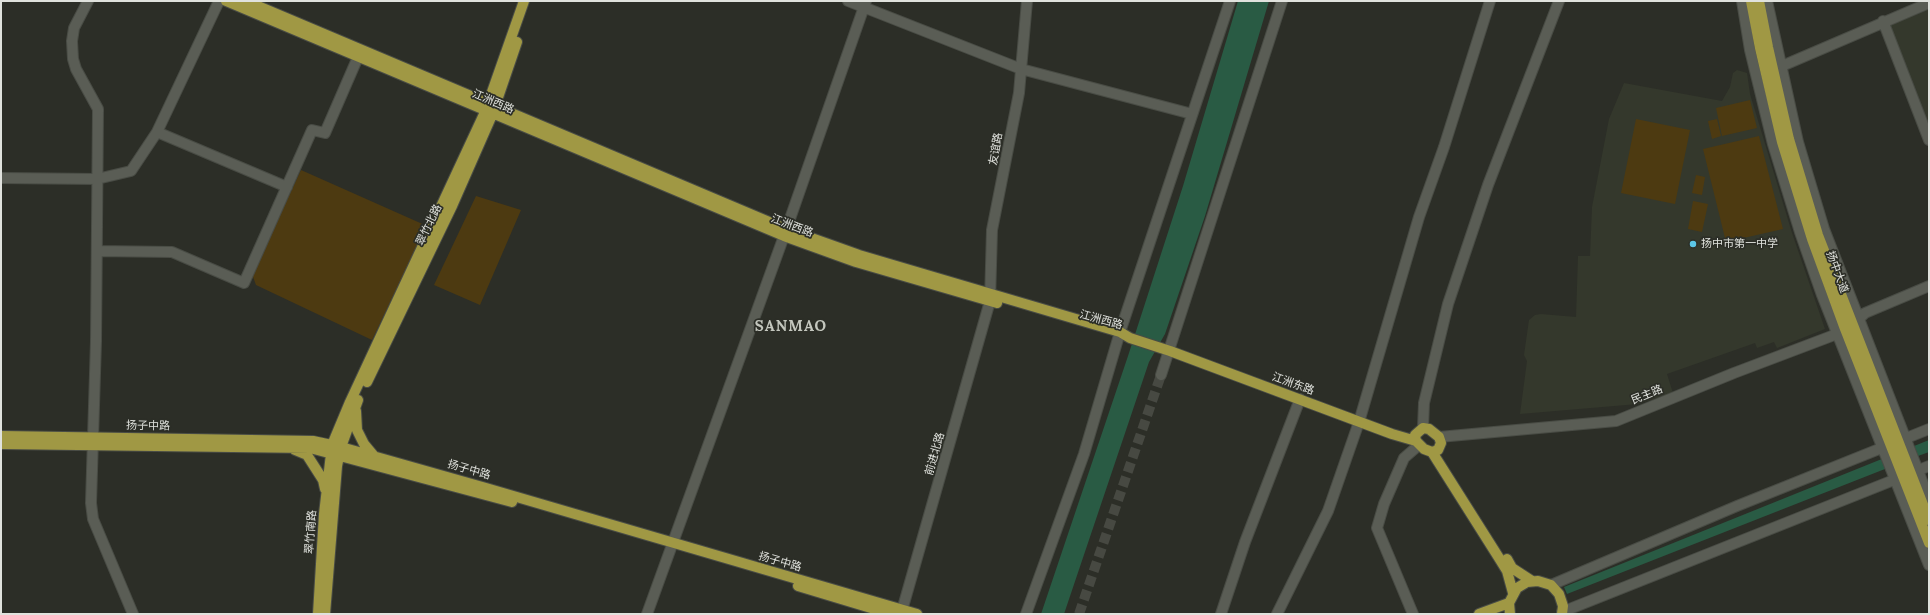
<!DOCTYPE html>
<html>
<head>
<meta charset="utf-8">
<style>
	body { margin:0 }
	#map { position:relative; width:1930px; height:615px; overflow:hidden; background:#2c2e27; font-family:Lora,serif }
	canvas { display:block }
	.frame { position:absolute; inset:0; border:2px solid #e0e2dd; pointer-events:none }
</style>
</head>
<body>
<div id="map">
<canvas width="1930" height="615"></canvas>
<div class="frame"></div>
</div>
<script>
const ctx = document.querySelector('canvas').getContext('2d');
ctx.lineJoin = 'round';
function paint(path, color) {
  ctx.fillStyle = color;
  ctx.fill(path, 'evenodd');
}
function toPath(rows) {
  const path = new Path2D();
  for (const r of rows) {
    path.moveTo(r[0], r[1]);
    for (let i = 2; i < r.length; i += 2) path.lineTo(r[i], r[i + 1]);
  }
  return path;
}
function trace(path, color, width, dash) {
  ctx.strokeStyle = color;
  ctx.lineWidth = width;
  ctx.lineCap = dash ? 'butt' : 'round';
  ctx.setLineDash(dash || []);
  ctx.stroke(path);
}
function label(font, color, halo, rows, align = 'center') {
  ctx.font = font + ' Lora,"Noto Sans SC",serif';
  ctx.lineWidth = 3.5;
  ctx.setLineDash([]);
  ctx.textBaseline = 'middle';
  ctx.strokeStyle = halo;
  ctx.fillStyle = color;
  for (const [text, x, y, turn = 0] of rows) {
    ctx.save();
    ctx.translate(x, y);
    ctx.rotate((+turn || 0) * Math.PI / 180);
    ctx.textAlign = isNaN(turn) ? turn : align;
    if (halo) ctx.strokeText(text, 0, 0);
    ctx.fillText(text, 0, 0);
    ctx.restore();
  }
}
paint(toPath([
	[1929,8,1929,133,1887,25],
	[1737,70,1747,73,1750,94,1792,233,1825,329,1777,348,1774,342,1757,348,1755,343,1667,374,1673,393,1638,404,1520,414,1527,361,1524,355,1529,320,1535,315,1541,314,1576,317,1578,256,1590,256,1592,207,1609,119,1624,83,1722,101,1730,87,1733,73]
]), '#34382c');
paint(toPath([
	[1750,100,1757,128,1722,136,1716,108],
	[1636,119,1690,130,1675,204,1621,193],
	[1717,119,1721,136,1712,139,1708,121],
	[1759,136,1783,229,1726,242,1703,149],
	[301,170,427,226,372,340,256,285,252,274],
	[1696,175,1705,177,1702,195,1692,193],
	[476,196,521,210,480,305,434,285],
	[1693,201,1708,204,1702,232,1688,229]
]), '#4d3a11');
paint(toPath([
	[1238,1,1269,1,1205,216,1165,334,1149,362,1064,614,1041,614,1128,356,1183,186],
	[1929,440,1929,452,1918,456,1567,594,1564,587]
]), '#295b44');
trace(toPath([
	[1079,614,1161,375]
]), '#474942', 10, [10, 5]);
const minor = toPath([
	[88,1,74,28,72,41,73,59,76,69,98,109,96,341,91,503,93,519,133,614],
	[848,1,1021,69,1192,114],
	[1742,1,1750,50,1773,144,1800,232,1822,295,1929,565],
	[1767,1,1798,142,1824,229,1929,499],
	[1883,21,1929,140],
	[1775,69,1929,3],
	[157,132,287,187],
	[1,178,97,179,131,171,157,132,219,1],
	[97,251,172,252,244,283,312,130,325,133,358,57],
	[1161,375,1282,1],
	[1423,428,1424,403,1448,304,1488,185,1559,1],
	[1439,437,1616,421,1734,373,1837,334,1852,325,1865,313,1929,286],
	[1551,585,1737,506,1929,429],
	[1562,612,1929,466],
	[647,614,784,236,866,1],
	[901,614,990,301,992,230,1019,93,1027,1],
	[1026,614,1084,454,1120,332,1230,1],
	[1221,614,1245,542,1300,399],
	[1277,614,1328,511,1359,422,1419,217,1444,147,1490,1],
	[1413,614,1377,528,1384,504,1404,458,1419,445]
]);
const major = toPath([
	[226,1,784,236,856,262,997,303],
	[246,1,786,229,859,255,1120,332,1130,338,1170,351,1392,434,1416,441],
	[1751,1,1760,48,1782,142,1812,239,1845,329,1929,543],
	[1759,1,1768,47,1789,139,1818,235,1929,520],
	[367,382,452,206,492,115,517,42],
	[356,411,357,430,364,444,374,456],
	[1423,428,1429,429,1439,437,1441,443,1438,450,1432,452,1424,449,1416,441,1415,435,1423,428],
	[1,436,313,441,341,447,486,488,917,614],
	[1,444,310,448,512,502],
	[295,450,307,455,323,480,325,489],
	[1432,452,1499,558,1507,571,1513,593],
	[1507,559,1512,568,1532,581],
	[798,586,891,614],
	[318,614,324,514,332,445,350,402,485,112,524,1],
	[325,614,337,466,341,447,358,400],
	[1479,614,1509,603],
	[1510,614,1509,603,1517,588,1527,582,1538,581,1551,585,1559,594,1563,606,1562,614]
]);
trace(minor, '#494c45', 12);
trace(major, '#494c45', 12);
trace(minor, '#5a5d55', 10);
trace(major, '#a09844', 10);
for (const [x, y, r, color] of [
	[1693,244,4,"#5cc7e8"]
]) {
  const dot = new Path2D();
  dot.arc(x, y, r, 0, 2 * Math.PI);
  ctx.fillStyle = color;
  ctx.fill(dot);
  trace(dot, '#2c2e27', 1.5);
}
label('11px', '#e0e2dd', '#2c2e27', [
	["江洲西路",493,102,23],
	["友谊路",996,149,-80],
	["翠竹北路",429,225,-64],
	["江洲西路",792,226,21],
	["扬中大道",1837,272,70],
	["江洲西路",1101,320,15],
	["江洲东路",1293,384,20],
	["民主路",1647,395,-22],
	["扬子中路",148,426,1],
	["前进北路",935,454,-74],
	["扬子中路",469,470,16],
	["翠竹南路",311,532,-86],
	["扬子中路",780,562,16]
]);
label('11px', '#e0e2dd', '#2c2e27', [
	["扬中市第一中学",1701,244]
], 'left');
ctx.letterSpacing = '1px';
label('bold 15px', '#c4c7be', '#2c2e27', [
	["SANMAO",791,327]
]);
ctx.letterSpacing = '0px';
</script>
</body>
</html>
